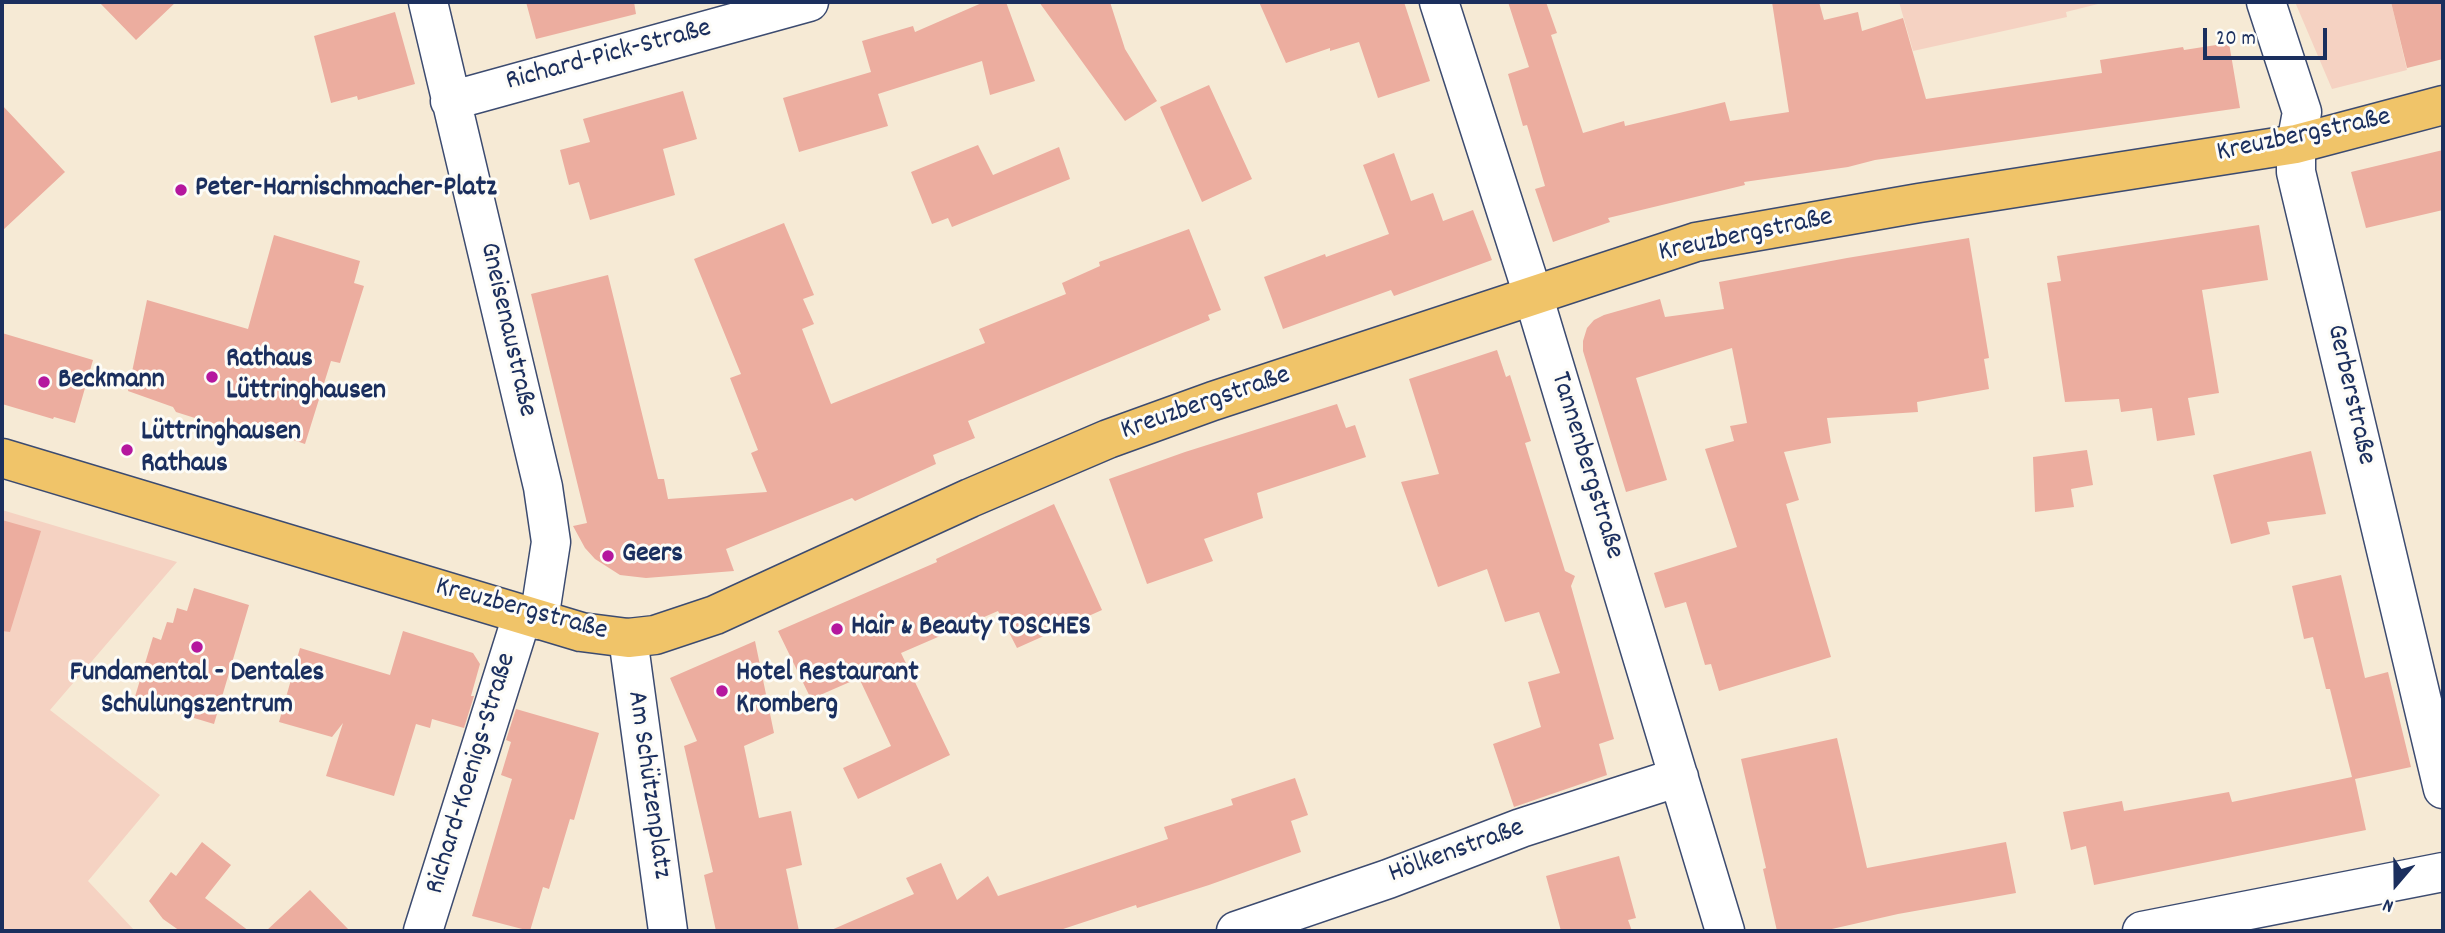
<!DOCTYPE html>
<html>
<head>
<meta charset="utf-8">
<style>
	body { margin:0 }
	#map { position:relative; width:2445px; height:933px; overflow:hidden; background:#f6ead5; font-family:Dekko,sans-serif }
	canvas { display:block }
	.frame { position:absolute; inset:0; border:4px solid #1b2f5e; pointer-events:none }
	.north { position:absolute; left:2361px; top:849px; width:70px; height:70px; -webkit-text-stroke:5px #fdfcf7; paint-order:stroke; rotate:200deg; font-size:19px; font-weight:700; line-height:28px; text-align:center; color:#1b2f5e }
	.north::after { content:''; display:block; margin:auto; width:24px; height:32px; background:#1b2f5e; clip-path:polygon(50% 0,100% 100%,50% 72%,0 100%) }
	.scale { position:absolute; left:2203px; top:28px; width:124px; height:32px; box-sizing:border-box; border:4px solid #1b2f5e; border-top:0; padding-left:9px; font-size:21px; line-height:24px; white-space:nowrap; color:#1b2f5e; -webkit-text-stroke:5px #fdfcf7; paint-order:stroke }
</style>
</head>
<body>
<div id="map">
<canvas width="2445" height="933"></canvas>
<div class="frame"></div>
<div class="north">N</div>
<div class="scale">20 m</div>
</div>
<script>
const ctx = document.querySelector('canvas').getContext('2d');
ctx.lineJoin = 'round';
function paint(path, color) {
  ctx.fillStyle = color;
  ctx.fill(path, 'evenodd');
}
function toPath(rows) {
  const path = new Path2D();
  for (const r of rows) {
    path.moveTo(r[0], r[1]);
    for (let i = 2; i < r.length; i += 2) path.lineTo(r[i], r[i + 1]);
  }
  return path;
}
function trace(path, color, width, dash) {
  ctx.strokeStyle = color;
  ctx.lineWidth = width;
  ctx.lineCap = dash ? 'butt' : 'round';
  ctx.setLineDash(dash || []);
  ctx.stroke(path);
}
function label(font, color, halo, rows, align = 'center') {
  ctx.font = font + ' Dekko,sans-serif';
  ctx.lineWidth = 6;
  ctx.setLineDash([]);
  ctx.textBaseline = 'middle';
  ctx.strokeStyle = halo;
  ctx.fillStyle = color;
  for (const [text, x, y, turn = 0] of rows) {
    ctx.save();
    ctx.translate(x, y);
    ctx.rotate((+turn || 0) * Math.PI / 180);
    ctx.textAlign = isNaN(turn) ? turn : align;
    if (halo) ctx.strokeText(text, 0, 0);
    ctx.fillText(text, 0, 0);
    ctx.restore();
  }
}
paint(toPath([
	[1899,2,2106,2,2066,12,2067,17,1913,51],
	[2295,2,2391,2,2407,70,2332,89],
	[2,510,177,562,50,710,160,795,88,881,135,931,2,931]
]), '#f5d2c2');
paint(toPath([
	[99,2,176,2,136,40],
	[526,2,634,2,636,14,536,39],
	[984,2,1006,2,1035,81,990,95,982,61,878,94,888,126,799,152,783,98,871,72,862,41,913,26,915,32],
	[1039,2,1110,2,1125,49,1157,101,1125,121],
	[1259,2,1404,2,1430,81,1378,98,1359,42,1330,51,1330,48,1286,63],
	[1508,2,1546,2,1557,33,1551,35,1583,133,1624,121,1625,126,1725,102,1730,121,1789,112,1772,2,1819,2,1824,20,1858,12,1862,31,1903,18,1926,99,2102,73,2100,60,2183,47,2184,50,2229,43,2240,108,1875,160,1848,167,1744,182,1745,185,1608,218,1610,222,1553,242,1535,189,1545,186,1527,125,1523,126,1508,74,1529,67],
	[2391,2,2443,2,2443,59,2407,68],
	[395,12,415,84,358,100,357,96,331,103,314,36],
	[1209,85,1252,179,1202,202,1160,107],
	[683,91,697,139,663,149,675,195,590,220,579,182,569,185,560,150,590,142,583,119],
	[2,105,65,172,2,231],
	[978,145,993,175,1059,147,1070,179,952,227,948,218,932,224,911,172],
	[2443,150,2443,210,2366,228,2351,172],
	[1394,153,1411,201,1433,193,1443,221,1473,210,1492,260,1394,296,1391,290,1283,329,1264,277,1325,254,1326,257,1389,234,1363,165],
	[784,223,814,295,803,299,814,324,802,329,831,404,985,343,979,329,1066,294,1062,283,1100,266,1099,262,1189,229,1221,310,1208,315,1210,320,968,421,975,438,933,455,936,464,855,501,852,498,726,549,734,571,646,578,620,575,595,559,585,548,573,526,587,523,531,294,608,275,658,479,664,479,668,499,767,492,751,453,758,450,730,378,741,374,694,259],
	[2259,225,2268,280,2202,290,2219,393,2188,398,2195,435,2157,441,2152,408,2121,412,2119,399,2065,402,2047,283,2061,281,2057,256],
	[274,235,360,261,354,283,364,286,340,363,331,361,305,444,252,426,249,434,198,419,176,412,173,407,128,391,147,300,248,329],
	[1969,238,1989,358,1984,359,1989,389,1917,402,1918,412,1827,418,1831,443,1784,452,1799,500,1786,504,1831,657,1719,691,1711,664,1705,665,1686,602,1665,608,1654,573,1737,547,1705,449,1734,441,1730,426,1747,423,1732,348,1636,378,1667,480,1626,492,1583,351,1583,341,1587,328,1594,320,1604,315,1660,299,1665,317,1724,309,1719,282,1847,258],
	[2,333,93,360,75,423,54,417,53,419,2,404],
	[1497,350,1506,377,1510,375,1531,441,1525,443,1565,571,1575,576,1571,586,1614,739,1599,744,1607,775,1514,807,1493,744,1541,727,1528,682,1560,673,1539,612,1505,622,1487,569,1438,587,1401,482,1439,474,1409,379],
	[1337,404,1346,428,1355,425,1366,457,1257,493,1263,518,1204,539,1213,561,1147,584,1109,479,1185,452],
	[2087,450,2093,485,2071,489,2074,507,2035,512,2033,457],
	[2311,451,2326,514,2267,522,2270,534,2231,544,2213,475],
	[1054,504,1102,610,1017,648,998,611,901,653,950,755,858,799,843,768,891,746,859,678,811,699,778,631,937,562,936,559],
	[2,520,41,531,10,632,2,631],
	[2341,575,2365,678,2388,672,2411,767,2355,779,2366,830,2094,885,2086,846,2071,850,2063,812,2122,801,2124,811,2229,792,2232,802,2352,777,2330,689,2326,689,2313,637,2304,639,2292,586],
	[194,588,249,605,214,724,134,700,153,637,161,640,167,622,173,623,177,608,187,611],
	[403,631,473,653,480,664,471,696,474,696,464,728,432,719,430,728,416,724,394,796,326,776,343,723,332,737,279,722,300,648,390,675],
	[755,641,774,733,744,746,759,818,791,811,802,865,786,869,799,931,716,931,704,875,713,872,684,746,697,741,670,678],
	[516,709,599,733,574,820,570,819,549,889,543,887,530,931,472,916,512,779,501,775,511,742,506,740],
	[1837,738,1867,868,2006,842,2016,893,1898,914,1823,931,1777,931,1763,869,1766,868,1741,759],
	[1295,778,1308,815,1291,821,1301,852,1209,885,1137,908,1136,905,1057,931,829,931,914,894,906,878,941,863,957,900,988,876,998,896,1168,839,1164,827,1233,805,1231,799],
	[202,842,231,865,205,898,249,931,180,931,163,919,149,901,171,872,176,876],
	[1619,856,1636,918,1628,920,1632,931,1561,931,1546,876],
	[310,890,350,931,266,931]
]), '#ecad9f');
const minor = toPath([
	[428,2,543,487,551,542,539,620],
	[1439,2,1533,295,1725,931],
	[2266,2,2302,112,2296,144,2296,172,2443,789],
	[450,101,809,2],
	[628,638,668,931],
	[423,931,522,616],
	[1236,931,1388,879,1521,828,1679,777],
	[2142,931,2443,872]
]);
const major = toPath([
	[2,458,581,632,628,638,655,635,715,615,970,498,1108,439,1213,401,1696,242,1919,203,2296,144,2443,105]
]);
trace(minor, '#3c4b70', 41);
trace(major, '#3c4b70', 41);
trace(minor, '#fff', 38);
trace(major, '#f0c469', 38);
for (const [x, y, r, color] of [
	[181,190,7,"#b5179e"],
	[212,377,7,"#b5179e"],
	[44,382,7,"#b5179e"],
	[127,450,7,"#b5179e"],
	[608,556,7,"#b5179e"],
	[837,629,7,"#b5179e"],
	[197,647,7,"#b5179e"],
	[722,691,7,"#b5179e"]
]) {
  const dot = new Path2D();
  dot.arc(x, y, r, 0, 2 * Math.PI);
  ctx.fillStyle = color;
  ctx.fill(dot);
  trace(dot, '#fdfcf7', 2.5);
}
label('28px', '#1b2f5e', '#fdfcf7', [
	["Richard-Pick-Straße",609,57,-15],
	["Kreuzbergstraße",2304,137,-12],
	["Kreuzbergstraße",1746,237,-12],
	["Gneisenaustraße",506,330,77],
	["Gerberstraße",2349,395,77],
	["Kreuzbergstraße",1206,405,-19],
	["Tannenbergstraße",1585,466,73],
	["Kreuzbergstraße",521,611,15],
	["Richard-Koenigs-Straße",473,774,-73],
	["Am Schützenplatz",647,785,82],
	["Hölkenstraße",1457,853,-20]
]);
label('bold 28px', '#1b2f5e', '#fdfcf7', [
	["Peter-Harnischmacher-Platz",195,190],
	["Rathaus",226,361],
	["Lüttringhausen",226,393],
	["Beckmann",58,382],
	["Lüttringhausen",141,434],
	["Rathaus",141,466],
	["Geers",622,556],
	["Hair & Beauty TOSCHES",851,629],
	["Fundamental - Dentales",197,675,"center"],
	["Schulungszentrum",197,707,"center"],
	["Hotel Restaurant",736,675],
	["Kromberg",736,707]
], 'left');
</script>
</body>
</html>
